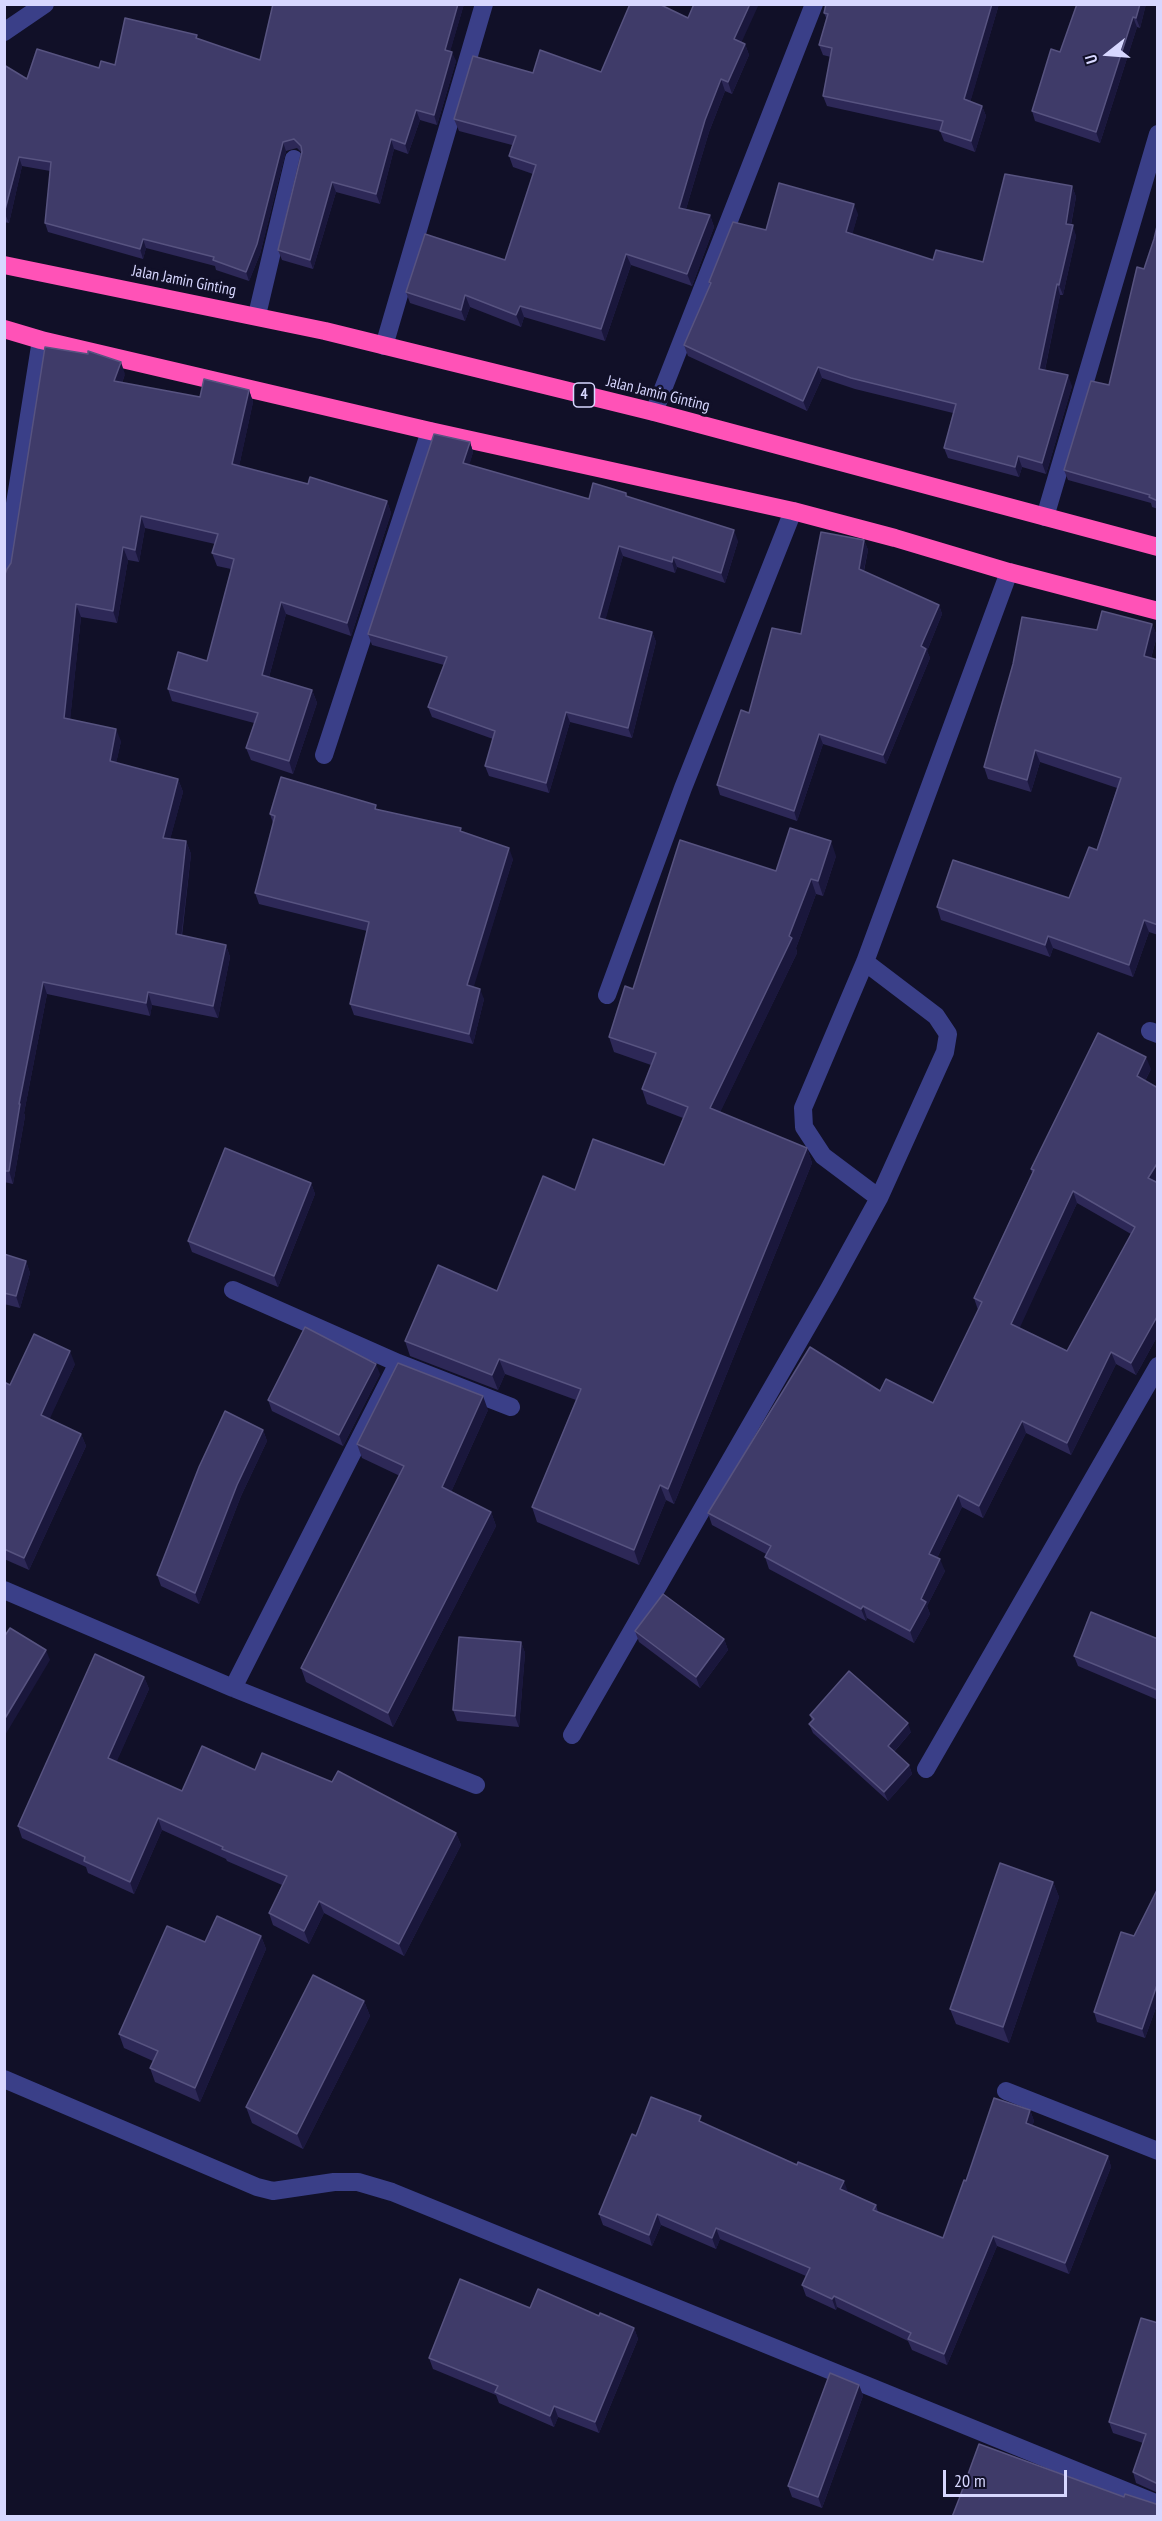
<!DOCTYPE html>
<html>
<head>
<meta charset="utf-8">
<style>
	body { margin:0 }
	#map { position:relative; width:1162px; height:2521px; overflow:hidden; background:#111028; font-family:"PT Sans Narrow",sans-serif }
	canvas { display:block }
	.frame { position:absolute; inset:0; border:6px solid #d7d7ff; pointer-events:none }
	.north { position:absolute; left:1078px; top:24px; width:60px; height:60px; -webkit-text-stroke:4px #111028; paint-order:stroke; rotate:253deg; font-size:16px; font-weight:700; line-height:24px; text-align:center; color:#d7d7ff }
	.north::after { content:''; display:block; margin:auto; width:21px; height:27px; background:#d7d7ff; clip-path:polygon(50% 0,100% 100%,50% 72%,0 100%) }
	.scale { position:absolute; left:943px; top:2470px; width:124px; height:27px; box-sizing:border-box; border:3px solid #d7d7ff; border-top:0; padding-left:8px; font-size:18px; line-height:21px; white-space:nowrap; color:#d7d7ff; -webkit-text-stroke:4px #111028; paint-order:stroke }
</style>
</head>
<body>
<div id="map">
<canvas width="1162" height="2521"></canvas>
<div class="frame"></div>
<div class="north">U</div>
<div class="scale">20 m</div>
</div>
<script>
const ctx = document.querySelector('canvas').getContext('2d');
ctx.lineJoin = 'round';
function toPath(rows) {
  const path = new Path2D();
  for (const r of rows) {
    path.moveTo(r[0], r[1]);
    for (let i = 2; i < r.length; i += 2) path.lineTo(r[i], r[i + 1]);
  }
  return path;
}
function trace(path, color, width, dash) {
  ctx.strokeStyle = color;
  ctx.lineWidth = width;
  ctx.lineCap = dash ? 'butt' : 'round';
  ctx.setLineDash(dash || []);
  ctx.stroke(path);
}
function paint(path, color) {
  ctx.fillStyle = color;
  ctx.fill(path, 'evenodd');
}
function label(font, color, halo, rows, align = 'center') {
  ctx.font = font + ' "PT Sans Narrow",sans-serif';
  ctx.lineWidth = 6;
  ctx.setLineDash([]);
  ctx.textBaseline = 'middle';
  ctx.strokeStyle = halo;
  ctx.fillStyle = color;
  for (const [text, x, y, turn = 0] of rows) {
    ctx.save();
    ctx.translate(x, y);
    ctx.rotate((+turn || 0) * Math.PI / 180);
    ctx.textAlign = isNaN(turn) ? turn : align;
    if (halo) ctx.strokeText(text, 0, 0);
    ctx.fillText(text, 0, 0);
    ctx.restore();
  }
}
trace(toPath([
	[4,32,45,4],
	[257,315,294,159],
	[384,346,484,4],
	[654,412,814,4],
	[1045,517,1158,134],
	[4,573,41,340],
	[324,755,430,431],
	[865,962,936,1016,948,1034,945,1052,879,1198],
	[607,995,683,788,793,511],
	[1150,1031,1158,1034],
	[233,1290,398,1363,511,1407],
	[4,1590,233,1688,476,1785],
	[233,1688,398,1363],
	[572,1735,829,1289,879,1198,823,1156,804,1127,803,1108,865,962,1009,572],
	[926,1769,1158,1366],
	[4,2079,257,2187,273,2191,334,2182,358,2182,392,2192,1158,2504],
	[1006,2091,1158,2151]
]), '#3a3f88', 18);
trace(toPath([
	[4,265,325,331,654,412,1158,547],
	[4,329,41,340,430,431,793,511,895,538,1009,572,1158,611]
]), '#ff52b7', 18);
paint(toPath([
	[273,4,464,4,450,51,456,61,437,125,420,120,408,154,394,149,380,204,336,192,313,269,282,260,278,250,301,152,297,148,286,151,260,254,249,281,216,270,215,266,146,248,143,259,48,232,45,223,50,171,22,166,9,223,4,222,4,65,27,79,99,68,115,65,198,39,260,60],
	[826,4,999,4,970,102,982,106,986,116,975,152,944,141,940,131,827,106,823,96,831,57,823,55,819,45,827,20,824,13],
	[1146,4,1140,28,1137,27,1100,143,1035,121,1032,111,1060,52],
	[742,42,745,44,749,55,732,94,725,91,709,132,686,209,710,215,714,227,692,286,631,265,605,341,524,317,521,327,470,307,465,321,410,303,406,292,505,260,533,174,513,167,509,156,512,145,459,131,454,119,533,73,601,72],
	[1072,186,1076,197,1071,225,1076,236,1063,295,1060,295,1045,370,1072,386,1046,474,1022,467,1019,477,948,458,944,448,953,413,855,389,822,378,807,411,688,356,684,345,710,285,709,282,766,230,858,214,852,234,933,260,983,262],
	[1158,222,1158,509,1152,507,1151,503,1068,480,1064,470,1109,385,1144,269,1154,239],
	[125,374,122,383,200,397,249,390,253,402,239,466,308,484,387,501,391,513,351,636,286,614,269,677,312,690,317,703,293,774,251,760,246,748,254,723,172,701,168,689,207,661,231,569,217,566,212,553,215,544,145,528,139,562,128,560,117,623,81,617,70,719,121,741,116,763,178,779,183,792,170,839,186,841,191,854,182,936,226,945,230,957,218,1018,152,1005,150,1016,47,994,24,1113,25,1116,13,1184,4,1182,4,577],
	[470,442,473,452,469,465,589,499,628,497,738,541,725,583,677,567,675,573,623,556,605,620,652,632,656,642,632,738,570,722,549,793,489,776,485,766,493,739,432,717,428,707,444,665,372,645,368,634],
	[864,540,868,550,864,571,939,605,942,614,927,651,930,658,886,764,823,744,797,821,720,795,717,785,749,713],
	[1152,624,1157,636,1151,658,1158,660,1158,935,1149,932,1133,977,1053,948,1050,957,941,920,937,907,1069,898,1097,850,1117,788,1040,762,1031,792,988,779,984,767,1097,630],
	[378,810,463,832,513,859,473,987,484,999,473,1044,354,1015,350,1004,367,931,259,904,255,893,273,823,270,814],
	[836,856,823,896,816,894,796,948,797,953,720,1112,807,1148,812,1163,674,1504,666,1500,639,1565,537,1522,532,1507,576,1400,505,1374,498,1390,410,1356,405,1341,497,1291,575,1190,664,1165,683,1118,647,1104,642,1089,651,1065,614,1052,609,1037,633,989,776,871],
	[1151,1069,1145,1081,1158,1088,1158,1335,1136,1375,1116,1364,1071,1455,1026,1433,983,1518,962,1507,937,1558,945,1571,927,1606,930,1614,914,1643,867,1618,866,1621,769,1569,765,1557,766,1554,712,1525,708,1513,880,1391,933,1403,978,1310,974,1298,1032,1173,1031,1169],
	[1077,1203,1131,1234,1067,1351,1019,1328],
	[311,1183,315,1194,278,1287,192,1252,188,1241],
	[4,1254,26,1261,30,1273,20,1308,4,1304],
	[75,1364,49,1419,81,1434,86,1446,29,1570,4,1559,4,1382,10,1385],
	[380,1374,343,1446,272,1411,268,1400],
	[488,1410,451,1492,491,1512,496,1526,393,1727,306,1682,301,1668,400,1476,362,1458,357,1444],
	[263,1430,267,1441,241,1496,199,1604,161,1586,157,1575],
	[635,1631,724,1639,728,1650,700,1688,639,1642],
	[1158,1639,1158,1700,1078,1666,1074,1656],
	[521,1642,525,1653,519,1727,457,1721,453,1710],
	[144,1677,149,1689,116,1762,182,1791,255,1770,332,1782,456,1833,461,1845,404,1956,324,1913,309,1944,273,1925,269,1913,282,1885,227,1861,226,1859,162,1830,134,1894,88,1873,86,1867,22,1838,18,1826],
	[810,1715,911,1732,894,1752,909,1765,912,1774,888,1801,813,1733,809,1724,812,1721],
	[1053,1882,1059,1897,1009,2043,956,2024,950,2009],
	[1158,1888,1158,2002,1145,2038,1097,2022,1094,2012,1134,1936],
	[261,1936,266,1949,200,2102,155,2082,150,2068,153,2061,124,2048,119,2034,205,1942],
	[364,2001,370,2016,303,2149,252,2123,246,2107],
	[1030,2110,1034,2121,1032,2126,1108,2156,1111,2167,1069,2274,997,2246,947,2365,912,2350,908,2341,837,2307,836,2310,806,2296,802,2285,806,2276,720,2239,716,2249,661,2225,652,2246,603,2225,599,2214,704,2123,876,2205,878,2212,943,2238,966,2181],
	[530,2308,599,2316,634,2328,638,2339,599,2433,558,2417,554,2427,499,2403,496,2395,433,2369,429,2358],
	[1158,2323,1158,2493,1136,2483,1133,2472,1143,2443,1113,2433,1109,2422],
	[859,2385,863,2396,822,2508,792,2497,788,2486]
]), '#2d2857');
paint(toPath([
	[458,4,464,4,448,59,445,50],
	[750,4,759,4,738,50,734,39],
	[992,4,999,4,968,110,964,99],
	[1140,4,1146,4,1140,28,1136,18],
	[1133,17,1137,27,1100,143,1096,132],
	[745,44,749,55,732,94,728,82],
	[452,52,456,61,437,125,434,115],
	[721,79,725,91,709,132,683,219,679,208,705,120],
	[982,106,986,116,975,152,971,141],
	[416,110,420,120,408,154,405,144],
	[391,139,394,149,380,204,376,194],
	[283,142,286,151,260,254,249,281,246,272],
	[19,157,22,166,9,223,5,214],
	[332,182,336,192,313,269,310,260],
	[1072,186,1076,197,1069,234,1066,224],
	[854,204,858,214,850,243,846,232],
	[710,215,714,227,692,286,687,274],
	[1073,225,1076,236,1063,295,1059,285],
	[143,239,146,248,143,259,140,249],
	[626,254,631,265,605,341,601,329],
	[1057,284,1060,295,1043,379,1039,369],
	[465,295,470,307,465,321,461,310],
	[520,306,524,317,521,327,516,315],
	[121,362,125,374,118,394,114,381],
	[818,367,822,378,807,411,803,401],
	[1068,375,1072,386,1046,474,1042,463],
	[249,390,253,402,237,476,232,464],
	[470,442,473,452,467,474,463,463],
	[1018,456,1022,467,1019,477,1015,467],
	[387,501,391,513,351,636,347,623],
	[141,516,145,528,139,562,135,550],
	[734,530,738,541,725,583,721,573],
	[864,540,868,550,862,578,859,569],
	[619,546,623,556,603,629,599,618],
	[123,547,128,560,117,623,113,611],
	[673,557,677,567,675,573,672,562],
	[281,602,286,614,266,688,262,675],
	[76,604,81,617,69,730,64,718],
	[939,605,942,614,927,651,930,658,886,764,883,755,921,646],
	[1152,624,1157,636,1148,668,1144,656],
	[652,632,656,642,632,738,628,728],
	[312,690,317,703,293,774,289,761],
	[566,712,570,722,549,793,546,783],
	[116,729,121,741,114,773,110,761],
	[819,734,823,744,797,821,794,811],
	[1035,750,1040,762,1031,792,1027,780],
	[178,779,183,792,167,851,163,838],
	[186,841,191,854,180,947,176,934],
	[831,841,836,856,823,896,818,881],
	[509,848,513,859,471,996,467,985],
	[811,879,816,894,796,948,797,953,715,1123,710,1108,789,936],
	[1144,920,1149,932,1133,977,1129,965],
	[1048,936,1053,948,1050,957,1045,945],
	[226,945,230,957,218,1018,213,1006],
	[43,982,47,994,24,1113,25,1116,13,1184,9,1171,19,1104],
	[480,989,484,999,473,1044,469,1034],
	[148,992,152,1005,150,1016,146,1003],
	[1146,1057,1151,1069,1141,1088,1137,1076],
	[807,1148,812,1163,674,1504,668,1489],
	[1158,1162,1158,1181,1153,1190,1148,1178],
	[311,1183,315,1194,278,1287,274,1276],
	[1073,1191,1077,1203,1016,1336,1011,1324],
	[26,1261,30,1273,20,1308,16,1296],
	[1158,1315,1158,1335,1136,1375,1131,1363],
	[70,1351,75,1364,46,1427,41,1415],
	[1111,1352,1116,1364,1071,1455,1067,1443],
	[499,1359,505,1374,498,1390,492,1375],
	[376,1364,380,1374,343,1446,339,1435],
	[483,1396,488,1410,447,1501,442,1487],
	[1022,1421,1026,1433,983,1518,979,1506],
	[263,1430,267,1441,241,1496,199,1604,195,1593,237,1485],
	[81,1434,86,1446,29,1570,24,1558],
	[660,1485,666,1500,639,1565,634,1550],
	[958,1495,962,1507,933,1566,929,1554],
	[491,1512,496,1526,393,1727,388,1713],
	[940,1559,945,1571,927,1606,930,1614,914,1643,910,1631,921,1599],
	[863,1606,867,1618,866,1621,861,1609],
	[724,1639,728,1650,700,1688,696,1677],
	[521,1642,525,1653,519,1727,515,1716],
	[46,1650,50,1660,4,1737,4,1720],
	[144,1677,149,1689,113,1770,108,1758],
	[908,1723,911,1732,891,1755,888,1746],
	[909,1765,912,1774,888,1801,884,1792],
	[158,1818,162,1830,134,1894,130,1882],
	[456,1833,461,1845,404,1956,399,1944],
	[1053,1882,1059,1897,1009,2043,1003,2027],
	[319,1901,324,1913,309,1944,304,1931],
	[261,1936,266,1949,200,2102,195,2088],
	[1158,1982,1158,2002,1145,2038,1142,2029],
	[364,2001,370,2016,303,2149,297,2134],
	[1030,2110,1034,2121,1030,2134,1026,2123],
	[1108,2156,1111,2167,1069,2274,1065,2263],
	[844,2181,848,2192,844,2200,840,2189],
	[657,2214,661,2225,652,2246,649,2235],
	[716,2228,720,2239,716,2249,712,2238],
	[993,2236,997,2246,947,2365,944,2354],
	[834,2296,837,2307,836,2310,832,2299],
	[634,2328,638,2339,599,2433,595,2422],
	[859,2385,863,2396,822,2508,818,2497],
	[554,2406,558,2417,554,2427,550,2416]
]), '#1a173c');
const building = toPath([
	[273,4,458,4,445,50,452,52,434,115,416,110,405,144,391,139,376,194,332,182,310,260,278,250,302,152,301,146,294,139,283,142,257,244,246,272,213,260,214,257,143,239,140,249,45,223,51,162,19,157,4,213,4,65,27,79,37,49,99,68,101,61,115,65,125,18,197,35,196,38,260,60,273,4],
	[630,4,659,4,688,18,694,4,750,4,734,39,745,44,728,82,721,79,705,120,679,208,710,215,687,274,626,254,601,329,520,306,516,315,465,295,461,310,406,292,425,234,505,260,536,165,509,156,516,136,454,119,473,56,533,73,540,50,601,72,630,4],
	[826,4,992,4,964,99,982,106,971,141,940,131,943,121,823,96,832,48,819,45,828,14,824,13,826,4],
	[1077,4,1140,4,1136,18,1133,17,1096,132,1032,111,1051,49,1060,52,1077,4],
	[1005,174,1072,186,1066,224,1073,225,1059,285,1057,284,1039,369,1068,375,1042,463,1018,456,1015,467,944,448,956,404,851,378,818,367,803,401,684,345,711,283,709,282,733,222,766,230,779,183,854,204,846,232,933,260,936,250,983,262,1005,174],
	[1158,222,1158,501,1149,497,1150,495,1064,470,1091,381,1109,385,1137,267,1144,269,1154,239,1158,222],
	[45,347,88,354,88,351,121,362,114,381,200,397,204,379,249,390,232,464,308,484,310,477,387,501,347,623,281,602,262,675,312,690,289,761,246,748,258,713,168,689,178,652,207,661,234,559,212,553,218,534,141,516,135,550,123,547,113,611,76,604,64,718,116,729,110,761,178,779,163,838,186,841,176,934,226,945,213,1006,148,992,146,1003,43,982,19,1104,20,1104,9,1171,4,1171,4,577,7,569,11,563,45,347],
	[434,434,470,442,463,463,589,499,593,483,626,493,626,496,734,530,721,573,673,557,672,562,619,546,599,618,652,632,628,728,566,712,546,783,485,766,495,731,428,707,447,657,368,634,434,434],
	[821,532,864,540,859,569,939,605,921,646,926,649,883,755,819,734,794,811,717,785,741,710,749,713,772,628,801,634,821,532],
	[1102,611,1152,624,1144,656,1158,660,1158,925,1144,920,1129,965,1048,936,1045,945,937,907,953,860,1069,898,1089,847,1097,850,1121,778,1035,750,1027,780,984,767,1013,664,1022,617,1097,630,1102,611],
	[281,777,376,805,375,809,461,828,460,831,509,848,467,985,480,989,469,1034,350,1004,369,922,255,893,275,816,270,814,281,777],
	[790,828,831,841,818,881,811,879,789,936,792,938,710,1108,807,1148,668,1489,660,1485,634,1550,532,1507,581,1389,499,1359,492,1375,405,1341,438,1265,497,1291,543,1176,575,1190,593,1139,664,1165,688,1107,642,1089,656,1053,609,1037,625,986,633,989,680,840,776,871,790,828],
	[1098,1033,1146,1057,1137,1076,1158,1088,1158,1162,1148,1178,1158,1183,1158,1315,1131,1363,1111,1352,1067,1443,1022,1421,979,1506,958,1495,929,1554,940,1559,921,1599,926,1602,910,1631,863,1606,861,1609,765,1557,771,1546,708,1513,810,1347,880,1391,886,1379,933,1403,982,1302,974,1298,1034,1170,1031,1169,1098,1033],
	[1073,1191,1135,1227,1067,1351,1011,1324,1073,1191],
	[225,1148,311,1183,274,1276,188,1241,225,1148],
	[4,1254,26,1261,16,1296,4,1293,4,1254],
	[305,1327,376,1364,339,1435,268,1400,305,1327],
	[34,1334,70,1351,41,1415,81,1434,24,1558,4,1549,4,1382,10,1385,34,1334],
	[398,1363,483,1396,442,1487,491,1512,388,1713,301,1668,404,1466,357,1444,398,1363],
	[225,1411,263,1430,237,1485,195,1593,157,1575,199,1467,225,1411],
	[663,1594,724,1639,696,1677,635,1631,663,1594],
	[1091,1612,1158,1639,1157,1690,1074,1656,1091,1612],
	[10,1628,46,1650,4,1720,4,1637,10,1628],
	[459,1637,521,1642,515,1716,453,1710,459,1637],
	[95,1654,144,1677,108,1758,182,1791,202,1746,255,1770,262,1753,332,1782,338,1771,456,1833,399,1944,319,1901,304,1931,269,1913,287,1876,222,1849,223,1847,158,1818,130,1882,84,1861,85,1857,18,1826,95,1654],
	[849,1671,908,1723,888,1746,909,1765,884,1792,809,1724,814,1719,810,1715,849,1671],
	[1000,1863,1053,1882,1003,2027,950,2009,1000,1863],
	[1158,1888,1158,1982,1142,2029,1094,2012,1121,1932,1134,1936,1158,1888],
	[217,1916,261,1936,195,2088,150,2068,158,2051,119,2034,167,1926,205,1942,217,1916],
	[313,1975,364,2001,297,2134,246,2107,313,1975],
	[651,2097,701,2116,699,2121,797,2165,798,2162,844,2181,840,2189,876,2205,873,2210,943,2238,964,2180,966,2181,994,2098,1030,2110,1026,2123,1108,2156,1065,2263,993,2236,944,2354,908,2339,911,2333,834,2296,832,2299,802,2285,810,2268,716,2228,712,2238,657,2214,649,2235,599,2214,632,2134,636,2136,651,2097],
	[460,2279,530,2308,538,2289,599,2316,600,2313,634,2328,595,2422,554,2406,550,2416,495,2392,498,2386,429,2358,460,2279],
	[1141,2318,1158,2323,1158,2484,1133,2472,1146,2434,1109,2422,1141,2318],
	[830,2373,859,2385,818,2497,788,2486,830,2373],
	[979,2444,1124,2497,1125,2494,1156,2504,1158,2503,1158,2517,952,2517,959,2499,979,2444]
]);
paint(building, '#3f3b69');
trace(building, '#575380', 1.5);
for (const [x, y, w] of [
	[584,395,21]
]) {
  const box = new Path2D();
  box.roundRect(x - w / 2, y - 12, w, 24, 4.5);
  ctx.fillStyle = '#111028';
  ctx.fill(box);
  trace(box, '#d7d7ff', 1.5);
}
label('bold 15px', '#d7d7ff', null, [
	["4",584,395]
]);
label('16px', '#d7d7ff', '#111028', [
	["Jalan Jamin Ginting",184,281,11],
	["Jalan Jamin Ginting",658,394,14]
]);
</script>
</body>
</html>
